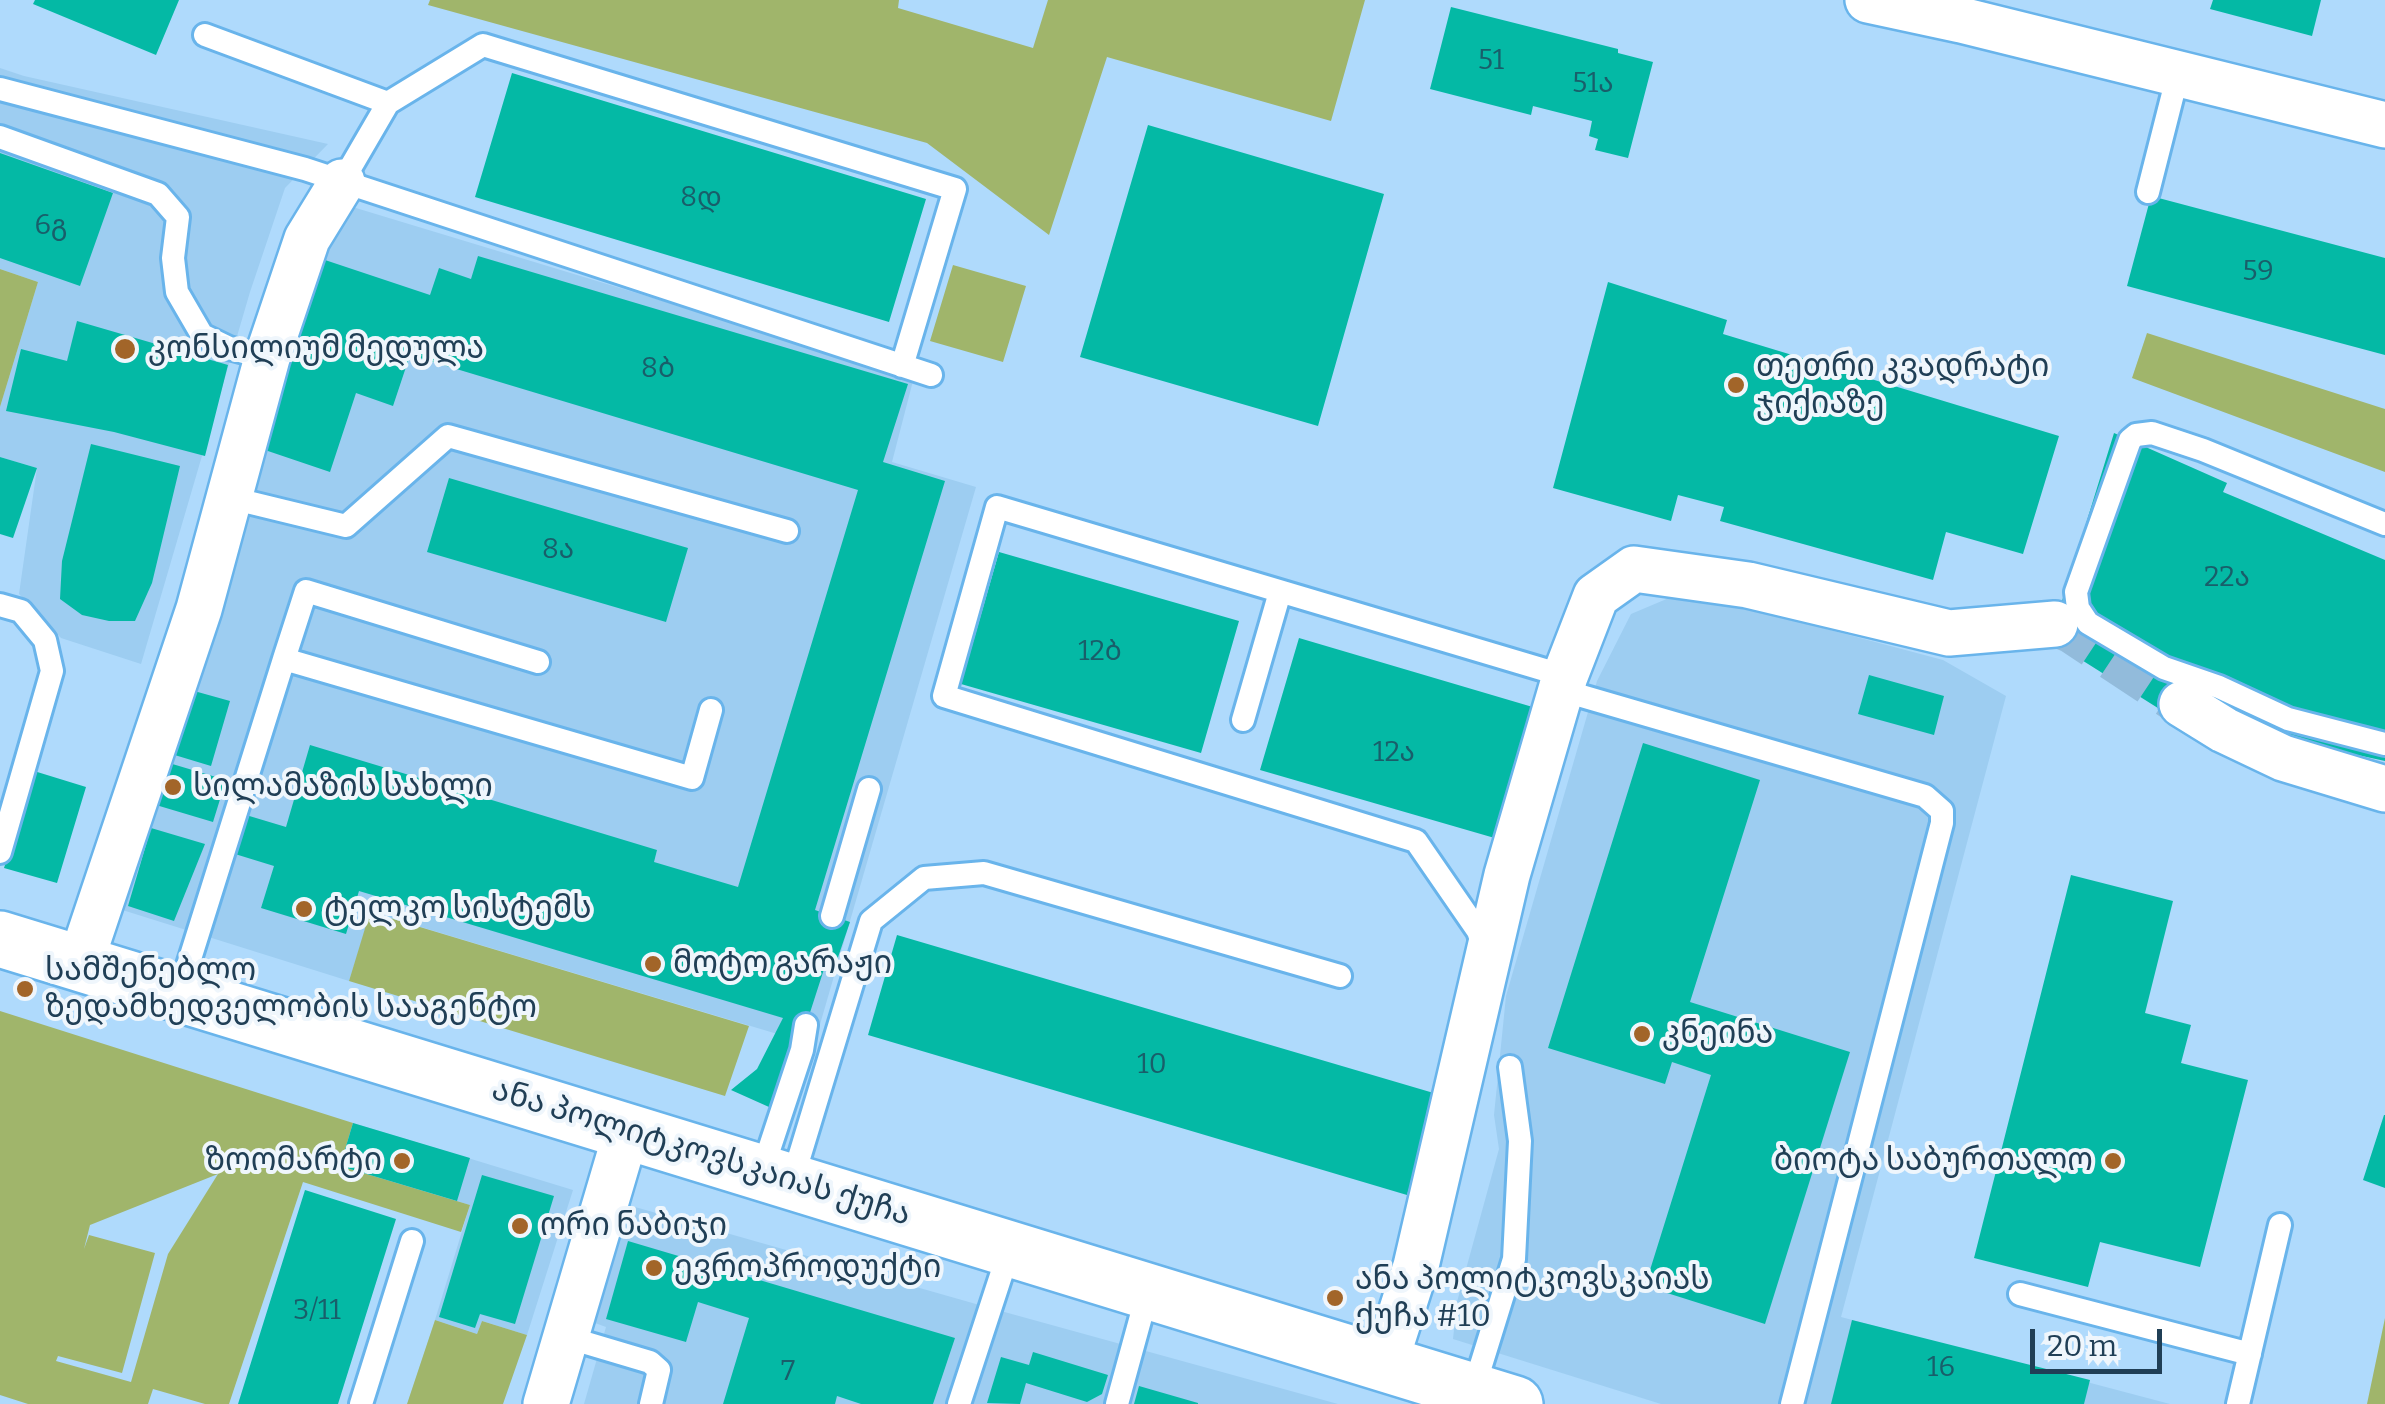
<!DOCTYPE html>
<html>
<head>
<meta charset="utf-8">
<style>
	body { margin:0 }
	#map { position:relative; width:2385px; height:1404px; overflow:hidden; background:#afdafc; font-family:Bitter,serif }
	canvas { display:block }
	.scale { position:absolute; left:2030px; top:1329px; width:132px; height:45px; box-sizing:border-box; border:5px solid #203f56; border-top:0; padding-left:12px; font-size:30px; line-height:35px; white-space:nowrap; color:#203f56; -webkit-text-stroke:8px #eff6fc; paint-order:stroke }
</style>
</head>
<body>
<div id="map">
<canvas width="2385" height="1404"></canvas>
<div class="scale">20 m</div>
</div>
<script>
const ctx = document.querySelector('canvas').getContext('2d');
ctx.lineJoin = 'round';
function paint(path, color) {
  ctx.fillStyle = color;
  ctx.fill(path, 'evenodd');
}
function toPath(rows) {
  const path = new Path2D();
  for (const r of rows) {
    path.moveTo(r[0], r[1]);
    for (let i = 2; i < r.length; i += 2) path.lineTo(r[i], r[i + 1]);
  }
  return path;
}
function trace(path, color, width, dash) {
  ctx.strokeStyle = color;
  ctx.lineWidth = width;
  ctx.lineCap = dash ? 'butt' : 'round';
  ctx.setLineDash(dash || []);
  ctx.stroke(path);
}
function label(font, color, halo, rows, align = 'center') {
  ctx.font = font + ' Bitter,"Noto Sans Georgian",serif';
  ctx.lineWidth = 8;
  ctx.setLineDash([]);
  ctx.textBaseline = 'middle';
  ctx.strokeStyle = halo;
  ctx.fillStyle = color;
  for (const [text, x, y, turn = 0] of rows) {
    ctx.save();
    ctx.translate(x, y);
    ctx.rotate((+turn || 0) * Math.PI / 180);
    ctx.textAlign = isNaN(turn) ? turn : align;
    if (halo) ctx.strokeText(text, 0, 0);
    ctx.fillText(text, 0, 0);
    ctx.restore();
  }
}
paint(toPath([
	[0,68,24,76,328,144,285,188,250,292,141,664,61,638,19,594,37,468,0,457,0,407,38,282,0,269],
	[346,205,914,377,892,462,976,487,814,1045,371,912,349,981,116,908,321,258],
	[1676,595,1721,601,1943,660,2006,696,1841,1317,2170,1404,1661,1404,1453,1339,1457,1302,1499,1149,1494,1115,1506,996,1597,681,1631,614],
	[353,1123,573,1190,527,1335,482,1321,477,1334,435,1320,470,1205,340,1166],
	[628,1205,990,1308,1338,1404,584,1404,606,1327,595,1323]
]), '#9dcdf1');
paint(toPath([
	[430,0,899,0,898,8,1033,48,1048,0,1365,0,1331,121,1107,57,1049,235,927,143,428,5],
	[953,265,1026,286,1003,362,930,341],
	[0,269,38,282,0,407],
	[2147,333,2385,409,2385,472,2132,378],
	[370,912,749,1026,725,1096,349,981],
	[0,1011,353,1123,340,1166,470,1205,461,1232,303,1182,229,1404,205,1404,153,1389,148,1404,28,1404,0,1395],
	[218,1174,168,1254,131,1382,56,1361,58,1356,122,1373,155,1253,89,1235,84,1249,90,1225],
	[2385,1318,2385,1404,2367,1404],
	[435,1320,477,1334,482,1321,527,1335,503,1404,407,1404]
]), '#a0b56b');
paint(toPath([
	[35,0,179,0,156,55,33,4],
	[2213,0,2321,0,2312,36,2210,9],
	[1451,7,1618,49,1618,53,1653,62,1628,158,1595,150,1598,139,1589,136,1592,121,1533,106,1531,115,1430,89],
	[512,73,926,199,889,322,475,197],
	[1148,125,1384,194,1318,426,1080,357],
	[0,153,113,193,80,286,0,258],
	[2151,196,2385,258,2385,355,2127,286],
	[478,256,908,384,883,462,945,481,815,910,850,922,834,969,825,966,806,1025,793,1042,769,1107,731,1090,757,1069,783,1018,359,891,346,934,261,908,274,866,235,854,246,815,286,827,310,745,657,850,654,862,738,887,858,490,410,355,393,406,356,393,330,472,262,449,325,260,430,295,439,268,471,279],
	[1608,282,1727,320,1723,334,2059,436,2023,554,1946,532,1933,580,1720,521,1724,507,1678,495,1671,521,1553,488],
	[77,321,228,365,205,456,114,432,6,411,21,349,67,361],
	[2114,433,2227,483,2223,492,2385,560,2385,761,2284,739,2197,700,2161,710,2050,640],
	[91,444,180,466,152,583,135,621,109,621,82,615,60,599,62,561],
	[0,457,37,468,13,538,0,534],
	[449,478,688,548,666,622,427,552],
	[999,552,1239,621,1201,753,961,684],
	[1299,638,1536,708,1498,839,1260,770],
	[1869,675,1944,696,1934,735,1858,714],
	[187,689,230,701,211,766,168,753],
	[1643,743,1760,780,1690,1002,1850,1052,1765,1324,1645,1286,1711,1075,1672,1062,1665,1084,1548,1048],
	[169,763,226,780,213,822,156,805],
	[34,771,86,787,57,883,4,868],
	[151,828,205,844,174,921,128,906],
	[2071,875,2173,901,2145,1013,2191,1025,2181,1063,2248,1080,2200,1267,2100,1242,2088,1287,1974,1258],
	[897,935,1437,1094,1407,1195,868,1035],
	[2384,1115,2385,1115,2385,1188,2363,1180],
	[353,1123,470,1158,457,1201,340,1166],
	[482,1175,554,1196,515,1324,480,1314,475,1328,439,1317],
	[305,1190,396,1219,338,1404,238,1404],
	[628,1241,955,1338,933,1404,861,1404,837,1396,835,1404,723,1404,749,1318,698,1302,686,1342,606,1319],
	[1852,1320,2090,1380,2084,1404,1831,1404],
	[1033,1352,1108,1375,1102,1394,1087,1402,1026,1383,1020,1404,987,1403,1001,1357,1029,1365],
	[1139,1386,1198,1403,1198,1404,1134,1404]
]), '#04b9a5');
trace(toPath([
	[2055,624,2072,631,2182,704]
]), '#92bbdb', 45, [45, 22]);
const service = toPath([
	[205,35,388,103],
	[0,89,305,169,931,375],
	[0,137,158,194,178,217,173,258,177,292,202,335,229,348,267,358],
	[342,182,388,103,483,45,955,189,902,366],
	[2148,192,2178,74],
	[231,498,346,526,448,436,787,531],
	[2385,524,2203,450,2152,433,2136,435,2130,440,2076,592,2078,608,2088,623,2164,668,2219,687,2288,719,2385,744],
	[0,605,21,611,45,640,52,671,0,852],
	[284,659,306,591,538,662],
	[1561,690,1925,796,1942,811,1942,823,1792,1404],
	[1243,720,1280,592],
	[832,916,869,789],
	[1484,948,1478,931,1416,841,944,696,997,507,1565,676],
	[179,994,284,659,692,778,711,710],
	[762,1171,802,1050,806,1025],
	[792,1181,871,921,924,878,984,873,1340,976],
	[2020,1294,2250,1354],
	[566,1337,650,1362,659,1370,651,1404],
	[1473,1391,1514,1259,1520,1141,1510,1067],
	[361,1404,412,1241],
	[959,1404,1010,1248],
	[1117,1404,1148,1291],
	[2238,1404,2280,1225]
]);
const minor = toPath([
	[1868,0,1961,20,2385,125],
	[2182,704,2224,730,2283,758,2385,789],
	[80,964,199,609,267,358,307,239,342,182],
	[1385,1363,1416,1266,1507,875,1565,676,1596,596,1634,569,1748,585,1949,633,2055,624],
	[546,1404,627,1130]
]);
const tertiary = toPath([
	[0,939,1515,1404]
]);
trace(service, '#69b4eb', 28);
trace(minor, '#69b4eb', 50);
trace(tertiary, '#69b4eb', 60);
trace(service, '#fff', 22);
trace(minor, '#fff', 45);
trace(tertiary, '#fff', 55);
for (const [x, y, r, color] of [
	[125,349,12,"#a26529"],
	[1736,385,10,"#a26529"],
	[173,787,10,"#a26529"],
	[304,909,10,"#a26529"],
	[653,964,10,"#a26529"],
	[25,989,10,"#a26529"],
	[1642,1034,10,"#a26529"],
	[402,1161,10,"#a26529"],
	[2113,1161,10,"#a26529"],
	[520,1226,10,"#a26529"],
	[654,1268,10,"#a26529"],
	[1335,1298,10,"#a26529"]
]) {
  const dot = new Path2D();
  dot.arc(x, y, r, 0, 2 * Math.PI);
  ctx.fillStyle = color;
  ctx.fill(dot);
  trace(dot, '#eff6fc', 4);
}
label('28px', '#195e6a', null, [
	["51",1491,61],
	["51ა",1593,84],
	["8დ",701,198],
	["6გ",51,226],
	["59",2258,272],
	["8ბ",658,369],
	["8ა",558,550],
	["22ა",2227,578],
	["12ბ",1100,652],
	["12ა",1394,753],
	["10",1152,1065],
	["3/11",317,1311],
	["16",1941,1368],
	["7",788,1372]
]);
label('32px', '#203f56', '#eff6fc', [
	["კონსილიუმ მედულა",148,349],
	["თეთრი კვადრატი",1756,367],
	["ჯიქიაზე",1756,404],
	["სილამაზის სახლი",193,787],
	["ტელკო სისტემს",324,909],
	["მოტო გარაჟი",673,964],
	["სამშენებლო",45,971],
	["ზედამხედველობის სააგენტო",45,1008],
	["კნეინა",1662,1034],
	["ზოომარტი",382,1161,"right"],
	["ბიოტა საბურთალო",2093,1161,"right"],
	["ორი ნაბიჯი",540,1226],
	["ევროპროდუქტი",674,1268],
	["ანა პოლიტკოვსკაიას",1355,1280],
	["ქუჩა #10",1355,1317]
], 'left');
label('32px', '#203f56', '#eff6fc', [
	["ანა პოლიტკოვსკაიას ქუჩა",701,1153,17]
]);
</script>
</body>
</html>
